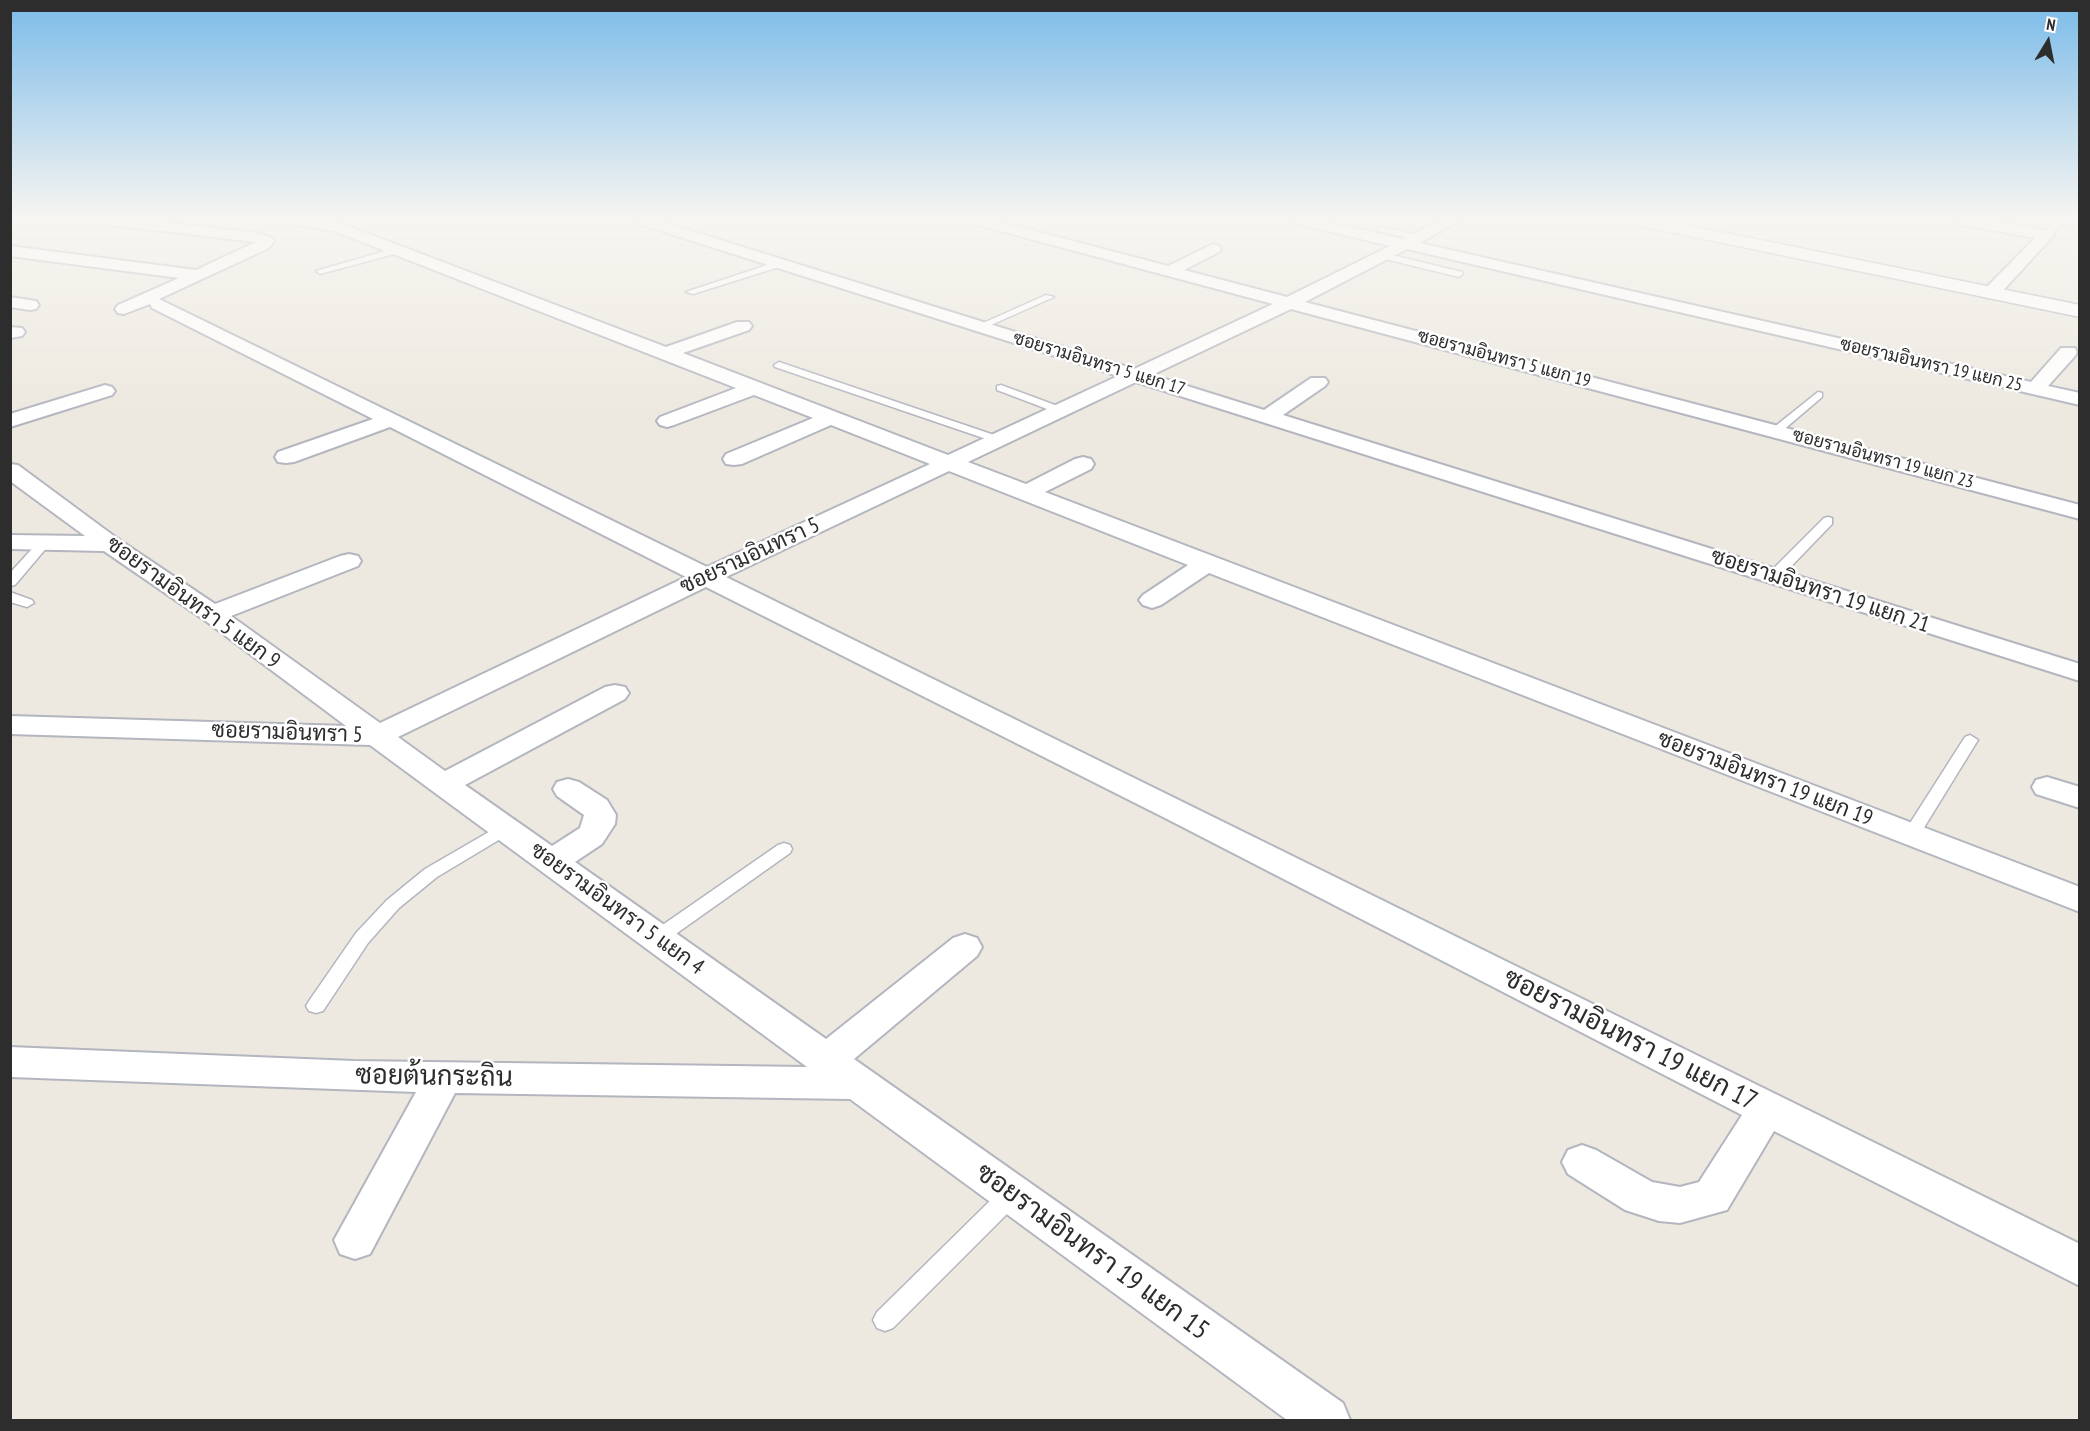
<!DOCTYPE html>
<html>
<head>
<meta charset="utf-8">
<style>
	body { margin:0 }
	#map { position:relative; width:2090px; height:1431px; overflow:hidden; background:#ede9e0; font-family:"PT Sans Narrow",sans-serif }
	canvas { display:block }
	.frame { position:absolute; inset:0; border:12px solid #2d2d2d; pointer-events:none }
	.north { position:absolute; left:2018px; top:12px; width:60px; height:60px; -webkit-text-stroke:4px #fff; paint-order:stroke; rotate:10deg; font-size:16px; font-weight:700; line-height:24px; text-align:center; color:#2d2d2d }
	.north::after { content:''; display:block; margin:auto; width:21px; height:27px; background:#2d2d2d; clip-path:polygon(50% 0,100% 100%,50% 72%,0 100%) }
</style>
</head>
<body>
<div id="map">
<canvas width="2090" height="1431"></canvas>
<div class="frame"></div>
<div class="north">N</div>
</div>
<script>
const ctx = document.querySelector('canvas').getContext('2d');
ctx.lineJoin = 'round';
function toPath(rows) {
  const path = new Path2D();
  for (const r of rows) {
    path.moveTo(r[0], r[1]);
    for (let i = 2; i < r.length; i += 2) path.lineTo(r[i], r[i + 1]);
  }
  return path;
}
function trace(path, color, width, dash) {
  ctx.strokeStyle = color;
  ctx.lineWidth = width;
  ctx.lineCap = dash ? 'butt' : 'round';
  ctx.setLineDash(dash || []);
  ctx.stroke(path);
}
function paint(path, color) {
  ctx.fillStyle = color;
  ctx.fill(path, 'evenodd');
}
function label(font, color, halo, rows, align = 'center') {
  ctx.font = font + ' "PT Sans Narrow",Sarabun,sans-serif';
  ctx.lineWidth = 5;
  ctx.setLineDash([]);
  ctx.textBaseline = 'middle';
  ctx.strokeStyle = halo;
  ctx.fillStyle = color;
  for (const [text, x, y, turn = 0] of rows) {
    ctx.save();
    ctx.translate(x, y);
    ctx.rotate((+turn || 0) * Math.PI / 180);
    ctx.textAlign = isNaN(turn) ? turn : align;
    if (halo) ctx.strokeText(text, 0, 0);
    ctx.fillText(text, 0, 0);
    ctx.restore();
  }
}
const service = toPath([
	[2058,219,2067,219,2049,237,2043,237,2043,233,2058,219],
	[1381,227,1421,236,1422,238,1418,240,1378,231,1378,227,1381,227],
	[399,247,402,248,402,252,320,274,316,271,399,247],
	[1380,252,1462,272,1463,274,1459,277,1377,257,1377,253,1380,252],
	[779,261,782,262,782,266,693,294,686,292,779,261],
	[1046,295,1054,297,982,329,974,327,1046,295],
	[779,362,1000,437,1002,439,1000,441,992,441,775,367,774,365,779,362],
	[1001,385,1063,408,1064,410,1063,412,1055,412,997,390,997,386,1001,385],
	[1818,392,1822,393,1822,397,1781,432,1773,432,1773,428,1818,392],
	[1828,517,1832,518,1832,524,1778,580,1768,580,1766,577,1768,574,1824,518,1828,517],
	[44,539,48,540,50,543,48,546,15,585,10,586,10,573,40,540,44,539],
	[10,592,32,600,34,603,27,607,10,602,10,592],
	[1970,735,1978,740,1917,839,1905,839,1903,835,1905,831,1965,737,1970,735],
	[506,822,512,824,514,828,512,832,437,877,399,908,368,943,323,1011,316,1013,309,1011,306,1006,309,1001,356,933,387,900,425,869,506,822],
	[784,843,790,845,792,849,790,853,663,943,657,945,651,943,648,938,651,933,778,845,784,843],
	[1011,1185,1019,1188,1022,1195,1019,1202,893,1328,885,1331,877,1328,873,1320,877,1312,1003,1188,1011,1185]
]);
const minor = toPath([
	[93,219,138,219,258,233,272,238,274,241,269,248,159,299,707,567,930,464,831,425,742,464,734,465,726,464,723,459,726,454,813,418,754,395,674,425,667,427,660,425,657,421,660,417,736,388,334,231,292,224,285,219,318,219,343,224,666,347,737,322,749,322,752,326,749,330,683,353,948,455,1118,376,633,222,631,219,653,219,1134,369,1273,304,967,222,965,219,989,219,1168,266,1213,244,1219,246,1221,249,1219,252,1184,270,1287,297,1390,246,1290,222,1288,219,1315,219,1403,239,1443,219,1462,219,1420,243,2031,382,2061,348,2075,348,2077,352,2075,356,2048,386,2080,393,2080,405,1407,249,1305,302,2080,505,2080,519,1291,309,1152,375,1264,410,1311,378,1325,378,1328,382,1325,386,1283,415,2080,664,2080,681,1136,382,968,462,1026,484,1075,459,1083,457,1091,459,1094,464,1091,469,1045,492,2080,887,2080,912,1209,573,1161,605,1152,608,1143,605,1139,600,1143,595,1188,565,949,471,726,577,2080,1244,2080,1286,1774,1131,1727,1210,1680,1223,1659,1221,1625,1210,1568,1174,1562,1162,1568,1150,1582,1145,1596,1150,1652,1182,1680,1187,1699,1182,1742,1115,1169,820,706,587,398,737,445,771,605,687,615,685,625,687,629,693,625,699,465,785,552,846,580,828,584,815,557,796,553,789,557,782,568,779,579,782,607,800,616,815,615,824,602,844,575,862,826,1039,953,938,965,934,977,938,982,947,977,956,854,1059,1343,1403,1350,1420,1287,1420,850,1099,455,1093,370,1254,355,1259,340,1254,334,1240,416,1092,10,1077,10,1047,354,1061,807,1067,370,745,10,734,10,716,346,726,203,619,104,551,10,549,10,535,85,536,10,481,10,464,18,465,118,539,215,604,340,556,349,554,358,556,361,561,358,566,231,616,380,723,686,577,390,427,294,462,286,463,278,462,275,457,278,452,373,419,152,308,150,304,124,314,118,313,115,309,118,305,179,278,10,256,10,246,196,270,256,242,101,224,93,219],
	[1951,219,1983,219,2046,230,2054,235,1997,297,1991,298,1985,297,1982,293,1985,289,2035,238,1958,224,1951,219],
	[10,297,36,301,39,305,36,309,30,310,10,307,10,297],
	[10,327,22,328,25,332,22,336,10,338,10,327],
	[105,385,112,387,115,391,112,395,10,427,10,414,105,385],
	[2047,777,2080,787,2080,808,2036,794,2032,787,2036,780,2047,777]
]);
const tertiary = toPath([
	[1623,219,1657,219,2080,305,2080,317,1632,224,1626,223,1623,219]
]);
trace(service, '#b3b5bf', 3);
trace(minor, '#b3b5bf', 4);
trace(tertiary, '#b3b5bf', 3);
paint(service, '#fff');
paint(minor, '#fff');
paint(tertiary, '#fff');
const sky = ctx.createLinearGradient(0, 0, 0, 419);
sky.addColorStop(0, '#7bbbe9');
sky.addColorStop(0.52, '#f7f5f1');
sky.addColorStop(1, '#f7f5f100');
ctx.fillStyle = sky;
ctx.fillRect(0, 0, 2090, 419);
label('18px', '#2d2d2d', '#fff', [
	["ซอยรามอินทรา 5 แยก 19",1504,359,15],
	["ซอยรามอินทรา 5 แยก 17",1099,364,17],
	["ซอยรามอินทรา 19 แยก 25",1931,365,13],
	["ซอยรามอินทรา 19 แยก 23",1883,459,15]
]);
label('22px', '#2d2d2d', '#fff', [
	["ซอยรามอินทรา 5",750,556,-25],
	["ซอยรามอินทรา 19 แยก 21",1820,591,18],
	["ซอยรามอินทรา 5 แยก 9",193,603,36],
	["ซอยรามอินทรา 5",287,733,2],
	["ซอยรามอินทรา 19 แยก 19",1765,779,21],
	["ซอยรามอินทรา 5 แยก 4",617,909,36]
]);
label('27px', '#2d2d2d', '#fff', [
	["ซอยรามอินทรา 19 แยก 17",1630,1040,27],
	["ซอยต้นกระถิน",434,1077,1],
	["ซอยรามอินทรา 19 แยก 15",1092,1252,36]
]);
</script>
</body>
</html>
